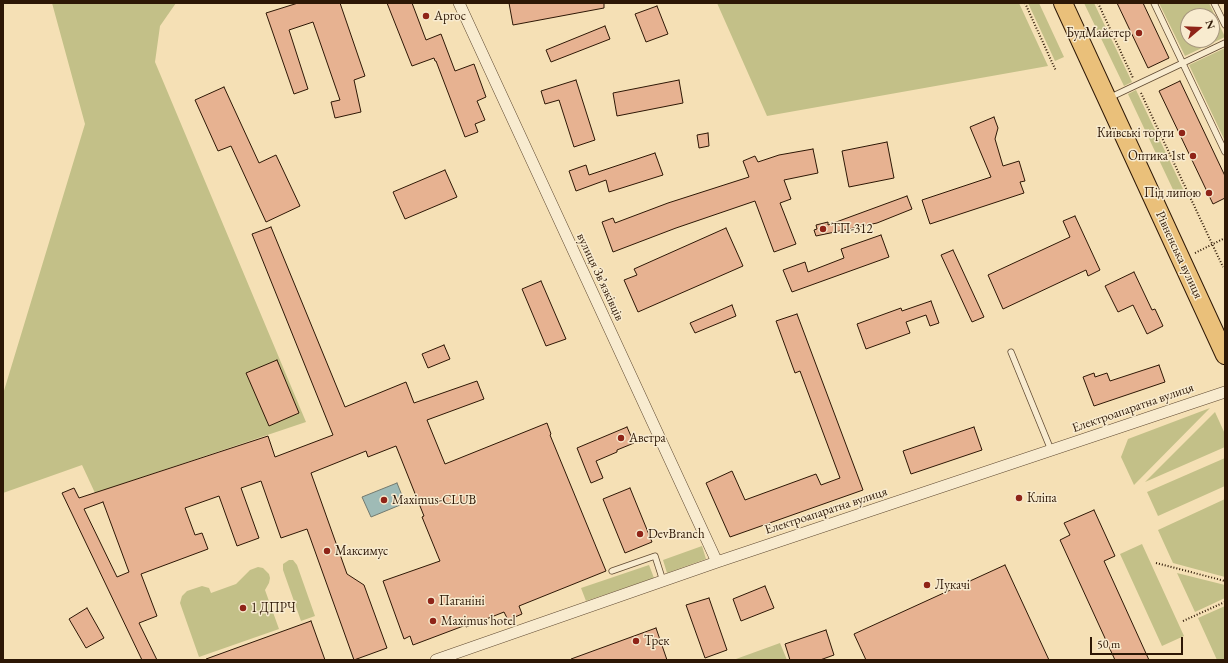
<!DOCTYPE html>
<html>
<head>
<meta charset="utf-8">
<style>
	body { margin:0 }
	#map { position:relative; width:1228px; height:663px; overflow:hidden; background:#f5e0b5; font-family:"EB Garamond",serif }
	canvas { display:block }
	.frame { position:absolute; inset:0; border:4px solid #2d1705; pointer-events:none }
	.north { position:absolute; left:1180px; top:8px; width:40px; height:40px; box-sizing:border-box; background:#f8ebcf; border:1px solid #a7967e; border-radius:50%; rotate:71deg; font-size:11px; font-weight:700; line-height:16px; text-align:center; color:#2d1705 }
	.north::after { content:''; display:block; margin:auto; width:14px; height:18px; background:#8f2418; clip-path:polygon(50% 0,100% 100%,50% 72%,0 100%) }
	.scale { position:absolute; left:1090px; top:637px; width:93px; height:18px; box-sizing:border-box; border:2px solid #2d1705; border-top:0; padding-left:5px; font-size:12px; line-height:14px; white-space:nowrap; color:#2d1705; -webkit-text-stroke:3px #f8ebcf; paint-order:stroke }
</style>
</head>
<body>
<div id="map">
<canvas width="1228" height="663"></canvas>
<div class="frame"></div>
<div class="north">N</div>
<div class="scale">50 m</div>
</div>
<script>
const ctx = document.querySelector('canvas').getContext('2d');
ctx.lineJoin = 'round';
function paint(path, color) {
  ctx.fillStyle = color;
  ctx.fill(path, 'evenodd');
}
function toPath(rows) {
  const path = new Path2D();
  for (const r of rows) {
    path.moveTo(r[0], r[1]);
    for (let i = 2; i < r.length; i += 2) path.lineTo(r[i], r[i + 1]);
  }
  return path;
}
function trace(path, color, width, dash) {
  ctx.strokeStyle = color;
  ctx.lineWidth = width;
  ctx.lineCap = dash ? 'butt' : 'round';
  ctx.setLineDash(dash || []);
  ctx.stroke(path);
}
function label(font, color, halo, rows, align = 'center') {
  ctx.font = font + ' "EB Garamond",serif';
  ctx.lineWidth = 3;
  ctx.setLineDash([]);
  ctx.textBaseline = 'middle';
  ctx.strokeStyle = halo;
  ctx.fillStyle = color;
  for (const [text, x, y, turn = 0] of rows) {
    ctx.save();
    ctx.translate(x, y);
    ctx.rotate((+turn || 0) * Math.PI / 180);
    ctx.textAlign = isNaN(turn) ? turn : align;
    if (halo) ctx.strokeText(text, 0, 0);
    ctx.fillText(text, 0, 0);
    ctx.restore();
  }
}
paint(toPath([
	[52,3,176,3,160,26,155,62,306,422,95,493,82,465,3,493,3,394,85,124],
	[717,3,1019,3,1048,66,767,116],
	[1028,3,1039,3,1064,57,1055,61],
	[1084,3,1094,3,1132,82,1124,86],
	[1159,3,1209,3,1225,37,1185,56],
	[1188,16,1212,16,1212,40,1188,40],
	[1225,48,1225,141,1189,65],
	[1136,90,1184,191,1176,196,1128,94],
	[1210,408,1134,485,1121,457,1128,439],
	[1215,412,1225,434,1225,447,1145,482],
	[1225,458,1225,486,1158,516,1147,492],
	[1225,499,1225,577,1173,563,1158,530],
	[1142,544,1184,636,1162,646,1120,554],
	[702,546,706,559,667,573,663,560],
	[289,560,293,560,297,565,315,616,301,621,283,570,283,564],
	[649,565,654,578,586,601,581,588],
	[258,567,263,568,269,574,270,578,269,583,265,590,279,629,199,657,180,603,182,596,187,591,202,586,209,588,211,593,236,584,250,570],
	[1177,573,1225,585,1225,598,1195,612],
	[1225,606,1225,660,1217,660,1198,618],
	[780,643,787,660,737,660,736,659]
]), '#c3c088');
const water = toPath([
	[397,483,405,503,371,517,362,497,397,483]
]);
paint(water, '#9fbbb6');
trace(water, '#71796f', 1);
const building = toPath([
	[298,3,340,3,365,76,354,80,361,112,335,118,331,102,340,100,313,22,289,30,308,89,294,94,266,13,298,3],
	[387,3,412,3,426,40,441,34,455,71,474,64,486,97,477,101,485,120,475,124,478,132,465,137,436,61,435,61,434,58,412,66,387,3],
	[509,3,604,3,604,8,513,25,509,3],
	[1117,3,1143,3,1169,58,1148,68,1117,3],
	[657,6,668,34,646,42,635,14,657,6],
	[605,26,610,39,551,62,546,50,605,26],
	[576,80,595,140,574,147,559,100,545,104,541,91,576,80],
	[679,80,683,103,617,116,613,93,679,80],
	[1180,81,1225,176,1225,198,1213,204,1159,91,1180,81],
	[224,87,259,163,276,155,300,206,266,222,231,146,218,151,195,100,224,87],
	[994,117,998,128,995,139,1003,166,1019,161,1025,181,1020,182,1024,193,930,224,922,200,991,177,970,127,994,117],
	[708,133,709,146,699,148,697,135,708,133],
	[887,142,894,178,849,187,842,151,887,142],
	[813,149,818,173,784,180,791,199,780,203,796,244,774,252,755,201,676,228,613,252,602,222,613,218,615,223,668,203,749,177,743,161,755,156,758,162,779,155,813,149],
	[655,153,663,175,609,192,606,180,576,191,569,171,586,165,589,175,655,153],
	[445,170,457,197,405,219,393,192,445,170],
	[907,196,912,209,877,223,816,236,814,230,817,229,816,225,828,222,828,225,907,196],
	[1075,216,1100,270,1088,276,1086,270,1003,309,988,275,1070,237,1063,221,1075,216],
	[271,227,345,407,406,382,414,403,477,381,484,399,427,420,445,464,547,423,551,434,550,435,606,571,519,606,522,614,508,620,504,612,466,627,466,625,413,645,410,636,404,639,383,581,440,561,422,517,424,516,396,446,368,457,366,451,311,473,347,574,364,585,387,648,354,660,307,529,281,538,261,481,241,488,259,538,237,546,219,496,185,508,195,535,202,533,208,549,141,574,157,616,139,623,157,660,142,660,62,493,74,488,79,498,268,436,275,457,333,435,252,234,271,227],
	[103,502,129,572,117,577,84,509,103,502],
	[726,228,743,266,638,312,624,280,637,275,634,269,726,228],
	[881,235,889,257,792,292,783,270,805,262,808,272,844,258,841,249,881,235],
	[953,250,984,317,972,322,941,255,953,250],
	[1134,272,1152,310,1155,309,1163,326,1147,334,1133,305,1118,312,1105,286,1134,272],
	[541,281,566,339,546,346,522,289,541,281],
	[931,301,939,323,930,326,926,315,906,322,910,333,866,349,857,324,901,308,902,311,931,301],
	[732,305,736,316,695,333,690,323,732,305],
	[797,314,863,490,730,537,706,483,732,471,745,500,816,474,821,485,840,478,800,371,795,373,776,321,797,314],
	[444,345,450,359,428,368,422,354,444,345],
	[277,360,299,413,269,426,246,373,277,360],
	[1159,365,1165,382,1094,406,1083,377,1094,373,1095,377,1107,373,1110,381,1159,365],
	[627,427,634,443,617,450,617,452,596,461,603,478,591,483,577,448,627,427],
	[974,427,982,450,911,474,903,451,974,427],
	[630,488,652,542,625,553,603,499,630,488],
	[1094,510,1115,556,1104,561,1149,660,1115,660,1060,540,1070,535,1064,523,1094,510],
	[1005,565,1049,660,866,660,854,634,1005,565],
	[765,586,774,608,741,621,733,599,765,586],
	[709,598,727,650,705,658,686,605,709,598],
	[87,608,104,638,86,648,69,619,87,608],
	[311,621,325,660,206,660,206,659,311,621],
	[656,628,667,660,571,660,571,659,656,628],
	[826,630,834,655,820,660,790,660,785,644,826,630]
]);
paint(building, '#e7b291');
trace(building, '#2d1705', 1);
const lane = toPath([
	[1154,3,1225,152],
	[1214,3,1225,25],
	[1109,98,1225,43],
	[1011,352,1051,450],
	[612,571,655,556,663,581]
]);
const street = toPath([
	[459,3,717,562],
	[436,660,717,562,1225,392]
]);
const primary = toPath([
	[1063,3,1225,355]
]);
trace(lane, '#5f4931', 7);
trace(street, '#5f4931', 12);
trace(primary, '#2d1705', 20);
trace(toPath([
	[1025,3,1056,71],
	[1098,3,1133,78],
	[1141,93,1223,267],
	[1195,253,1225,238],
	[1156,563,1225,581],
	[1183,621,1225,602]
]), '#2d1705', 2, [1, 2]);
trace(lane, '#f8ebcf', 5.5);
trace(street, '#f8ebcf', 11);
trace(primary, '#eac07a', 18);
for (const [x, y, r, color] of [
	[426,16,4,"#8f2418"],
	[1139,33,4,"#8f2418"],
	[1182,133,4,"#8f2418"],
	[1193,156,4,"#8f2418"],
	[1209,193,4,"#8f2418"],
	[823,229,4,"#8f2418"],
	[621,438,4,"#8f2418"],
	[1019,498,4,"#8f2418"],
	[384,500,4,"#8f2418"],
	[640,534,4,"#8f2418"],
	[327,551,4,"#8f2418"],
	[927,585,4,"#8f2418"],
	[431,601,4,"#8f2418"],
	[243,608,4,"#8f2418"],
	[433,621,4,"#8f2418"],
	[636,641,4,"#8f2418"]
]) {
  const dot = new Path2D();
  dot.arc(x, y, r, 0, 2 * Math.PI);
  ctx.fillStyle = color;
  ctx.fill(dot);
  trace(dot, '#f8ebcf', 1.5);
}
label('13px', '#2d1705', '#f8ebcf', [
	["Аргос",434,16],
	["БудМайстер",1131,33,"right"],
	["Київські торти",1174,133,"right"],
	["Оптика 1st",1185,156,"right"],
	["Під липою",1201,193,"right"],
	["ТП-312",831,229],
	["Аветра",629,438],
	["Кліпа",1027,498],
	["Maximus-CLUB",392,500],
	["DevBranch",648,534],
	["Максимус",335,551],
	["Лукачі",935,585],
	["Паганіні",439,601],
	["1 ДПРЧ",251,608],
	["Maximus hotel",441,621],
	["Трек",644,641]
], 'left');
label('13px', '#2d1705', '#f8ebcf', [
	["Рівненська вулиця",1179,255,65],
	["вулиця Звʼязківців",600,277,65],
	["Електроапаратна вулиця",1133,408,-19],
	["Електроапаратна вулиця",826,511,-18]
]);
</script>
</body>
</html>
